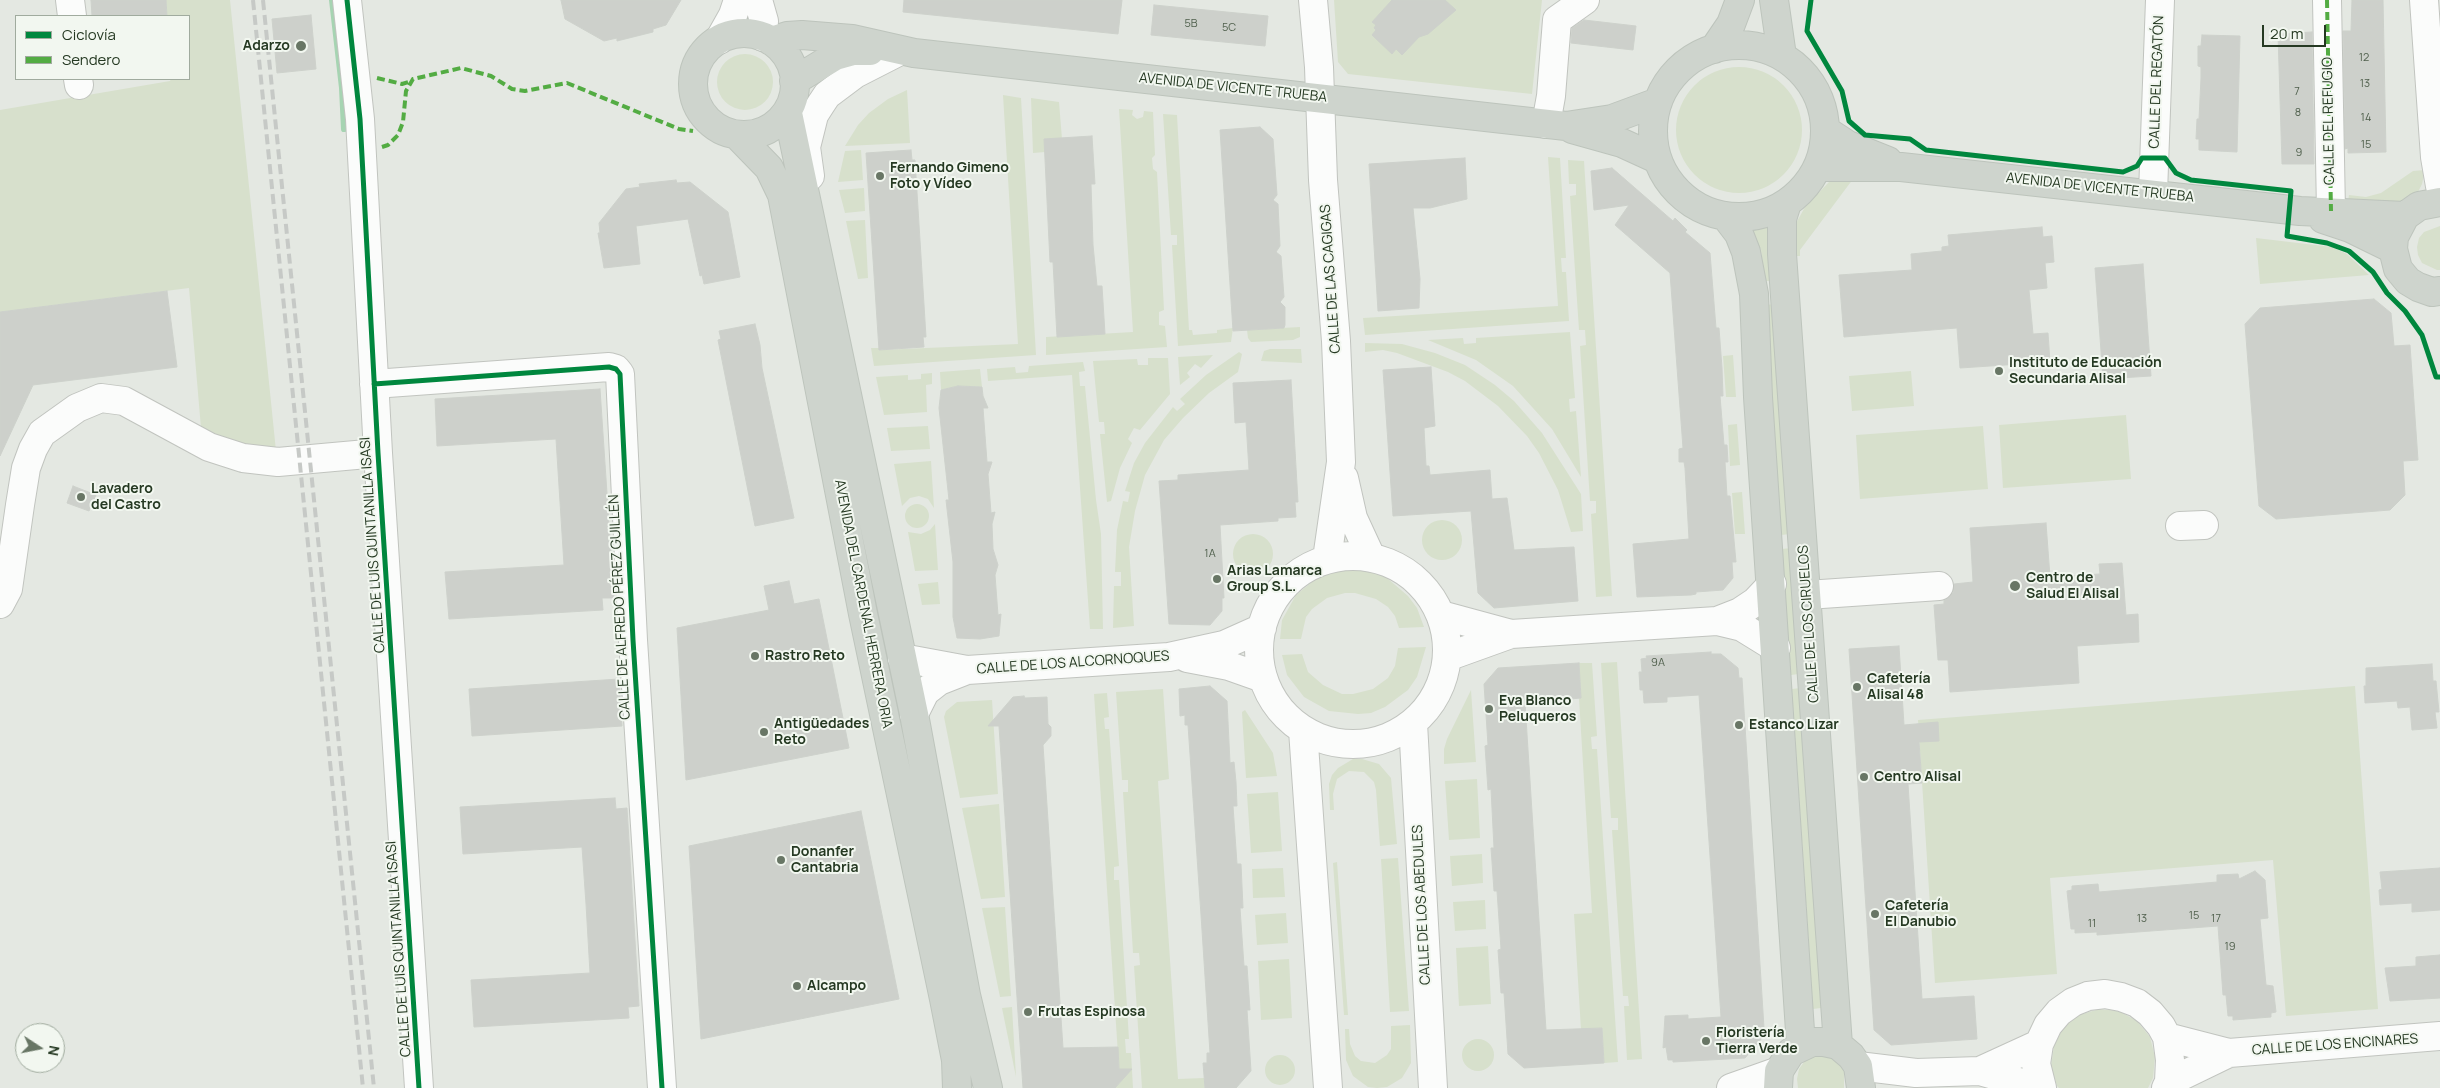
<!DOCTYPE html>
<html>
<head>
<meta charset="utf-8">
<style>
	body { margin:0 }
	#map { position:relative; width:2440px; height:1088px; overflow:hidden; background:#e4e8e2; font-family:Manrope,sans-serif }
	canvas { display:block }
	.legend { position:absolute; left:15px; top:15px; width:175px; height:65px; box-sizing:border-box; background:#f2f7f0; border:1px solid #a0ab9e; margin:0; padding:6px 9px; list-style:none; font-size:15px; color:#253922 }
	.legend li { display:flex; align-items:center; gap:10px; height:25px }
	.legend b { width:25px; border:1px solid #a0ab9e }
	.north { position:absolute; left:15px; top:1023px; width:50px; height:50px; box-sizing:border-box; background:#f2f7f0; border:1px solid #a0ab9e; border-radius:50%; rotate:101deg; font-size:14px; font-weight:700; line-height:20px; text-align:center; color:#253922 }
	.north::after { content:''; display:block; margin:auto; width:18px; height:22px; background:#687665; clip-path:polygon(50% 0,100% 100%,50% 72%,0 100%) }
	.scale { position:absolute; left:2262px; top:25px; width:64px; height:22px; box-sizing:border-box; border:2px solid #253922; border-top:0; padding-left:6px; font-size:15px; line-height:18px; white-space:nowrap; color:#253922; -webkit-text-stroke:4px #f2f7f0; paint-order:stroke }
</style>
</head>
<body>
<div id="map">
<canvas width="2440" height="1088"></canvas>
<ul class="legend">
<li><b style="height:6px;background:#00873e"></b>Ciclovía</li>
<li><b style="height:6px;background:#53ac43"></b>Sendero</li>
</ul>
<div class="north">N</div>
<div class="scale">20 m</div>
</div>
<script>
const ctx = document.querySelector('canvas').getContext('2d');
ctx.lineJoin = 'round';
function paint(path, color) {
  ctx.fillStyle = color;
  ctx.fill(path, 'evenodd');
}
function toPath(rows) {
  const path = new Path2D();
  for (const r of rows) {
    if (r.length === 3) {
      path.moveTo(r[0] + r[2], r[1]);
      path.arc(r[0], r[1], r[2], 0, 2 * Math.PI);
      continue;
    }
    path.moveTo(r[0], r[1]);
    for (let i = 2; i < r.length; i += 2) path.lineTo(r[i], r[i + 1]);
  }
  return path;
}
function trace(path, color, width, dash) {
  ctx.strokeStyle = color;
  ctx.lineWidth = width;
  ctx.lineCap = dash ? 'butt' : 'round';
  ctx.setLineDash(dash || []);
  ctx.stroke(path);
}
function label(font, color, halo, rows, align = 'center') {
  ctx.font = font + ' Manrope,sans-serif';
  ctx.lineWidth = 4;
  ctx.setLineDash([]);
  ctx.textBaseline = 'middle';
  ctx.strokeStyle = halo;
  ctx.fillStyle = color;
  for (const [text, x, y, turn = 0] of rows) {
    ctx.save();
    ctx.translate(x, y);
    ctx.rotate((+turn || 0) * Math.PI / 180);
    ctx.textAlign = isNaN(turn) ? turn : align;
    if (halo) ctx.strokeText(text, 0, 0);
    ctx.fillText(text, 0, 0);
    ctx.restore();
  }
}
paint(toPath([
	[166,0,230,0,276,451,233,443,201,428,189,288,0,312,0,110,170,81,171,79,189,79,189,16,167,16],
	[1334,0,1542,0,1532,94,1348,74,1338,62],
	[745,82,28],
	[1739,130,63],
	[907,90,910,143,845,146,858,125,869,113,888,99],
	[1003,95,1021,98,1036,355,874,366,871,348,879,348,880,350,1018,344],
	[1031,98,1059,102,1062,139,1045,152,1033,153],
	[1119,109,1133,110,1132,115,1137,119,1143,117,1144,111,1153,112,1155,155,1152,158,1153,169,1157,172,1164,310,1159,312,1159,325,1165,326,1167,347,1046,355,1046,337,1133,332],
	[1163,114,1177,115,1189,330,1192,330,1193,335,1217,333,1217,330,1233,328,1231,342,1178,346,1172,245,1177,245,1177,235,1171,235],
	[861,150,863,180,838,182,845,151],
	[1548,157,1560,158,1566,258,1561,258,1562,272,1566,272,1569,321,1365,335,1363,318,1558,306],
	[1568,160,1584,161,1612,596,1596,597,1591,514,1596,513,1596,501,1590,501,1580,346,1586,345,1585,330,1579,330,1570,196,1576,195,1576,184,1569,184],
	[2425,170,2422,184,2416,196,2401,204,2348,201,2349,195,2366,197,2381,193,2413,171],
	[1853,179,1800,250,1800,256,1795,256,1795,225,1805,207,1829,182,1835,180],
	[864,188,865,211,845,213,839,190],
	[865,220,868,278,858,279,846,221],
	[1768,226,1773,281,1765,281,1761,250,1750,227],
	[2440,226,2440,270,2437,270,2422,263,2418,255,2417,247,2419,238,2424,232],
	[2256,238,2332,247,2347,254,2369,275,2260,284],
	[1775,304,1790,534,1781,535,1766,305],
	[1300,327,1300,337,1293,340,1251,342,1248,338,1247,330],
	[1570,332,1575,398,1569,399,1570,412,1576,411,1581,477,1552,429,1513,386,1476,360,1428,340,1463,338,1464,344,1476,343,1476,338],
	[1365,343,1402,344,1435,353,1465,365,1495,385,1514,401,1542,433,1581,494,1583,531,1571,532,1558,490,1539,453,1527,436,1498,406,1465,381,1448,372,1397,353,1383,350,1365,352],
	[1270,349,1301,349,1302,363,1261,361,1264,351],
	[1239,352,1242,354,1238,372,1209,393,1183,418,1164,440,1145,475,1135,511,1129,547,1134,626,1113,628,1114,586,1121,586,1121,572,1115,572,1117,530,1123,501,1128,502,1130,492,1125,491,1134,463,1145,443,1173,407,1177,411,1185,404,1180,399,1206,375],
	[1213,355,1201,368,1195,364,1187,373,1190,377,1180,385,1178,357],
	[1733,355,1736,397,1726,397,1723,356],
	[1148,358,1168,358,1170,394,1140,430,1134,428,1128,439,1132,443,1120,468,1111,501,1107,502,1100,434,1105,434,1104,422,1099,422,1093,361,1137,359,1138,365,1148,365],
	[1083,362,1085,371,1079,372,1080,386,1085,386,1096,500,1101,534,1103,629,1090,629,1072,375,988,381,987,369,1015,367,1016,373,1028,372,1029,366],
	[980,369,982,387,958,386,941,390,940,372],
	[1911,371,1914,406,1852,411,1849,376],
	[932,373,932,384,926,385,927,412,884,415,876,377,908,375,908,380,921,379,921,374],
	[2126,415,2131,479,2003,488,1999,425],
	[1737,424,1740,465,1730,466,1728,425],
	[928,426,930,449,891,451,887,428],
	[1983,426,1988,489,1860,499,1856,435],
	[931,461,934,508,928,499,919,496,910,498,902,506,894,464],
	[1742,492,1745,534,1735,534,1732,493],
	[917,516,12],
	[1442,540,20],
	[935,524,938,570,915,571,908,532,921,534,930,530],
	[1253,554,20],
	[1791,548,1799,674,1791,675,1782,549],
	[1345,569,1373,572,1387,578,1408,596,1417,608,1424,627,1399,628,1395,616,1388,607,1376,599,1355,593,1345,593,1327,598,1312,609,1306,617,1301,639,1280,639,1282,620,1296,595,1318,577,1331,572],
	[938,582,940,604,922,605,918,584],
	[1426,647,1417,677,1408,690,1385,707,1371,713,1358,714,1329,711,1304,697,1287,675,1282,655,1302,654,1308,672,1323,685,1342,694,1353,694,1373,689,1388,678,1395,666,1398,648],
	[1617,662,1642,1059,1627,1060,1624,1006,1629,1006,1628,996,1623,996,1612,830,1618,830,1618,818,1611,818,1601,663],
	[1579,663,1592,663,1597,736,1591,737,1592,749,1597,749,1618,1062,1604,1063,1602,1028,1581,1030,1574,914,1592,913,1579,698,1581,698],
	[2355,686,2378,1009,2286,1016,2273,860,2050,878,2057,974,1935,983,1918,720],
	[1800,688,1821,1008,1813,1009,1792,689],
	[1163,689,1169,779,1158,781,1178,1079,1204,1078,1205,1088,1142,1088,1134,966,1140,965,1139,953,1133,953,1123,792,1128,792,1128,780,1122,780,1116,692],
	[1471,690,1476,762,1444,764,1444,749,1447,739],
	[1107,693,1109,717,1104,718,1105,729,1109,729,1119,866,1114,867,1114,880,1119,880,1129,1039,1125,1039,1126,1053,1131,1053,1133,1088,1115,1088,1122,1080,1119,1069,1094,694],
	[992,700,998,794,960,798,944,717,946,711,957,702],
	[1245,710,1273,753,1277,776,1246,778,1242,712],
	[1353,759,1362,759,1379,764,1391,778,1397,844,1380,846,1376,790,1374,782,1364,772,1349,771,1337,779,1333,794,1334,810,1330,810,1329,784,1332,775,1338,768],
	[1477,779,1480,838,1449,840,1445,781],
	[1278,792,1282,851,1251,853,1247,794],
	[999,804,1005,897,981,899,962,808],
	[1482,854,1483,883,1452,886,1450,856],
	[1398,858,1409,1011,1390,1012,1381,859],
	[1337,862,1348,1015,1344,1015,1333,863],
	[1283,868,1285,897,1253,898,1252,869],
	[1485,900,1486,929,1455,931,1453,902],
	[1005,907,1011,996,1000,997,982,908],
	[1286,913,1288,943,1257,945,1255,915],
	[1488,946,1491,1004,1459,1006,1456,948],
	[1289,959,1292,1018,1261,1020,1258,961],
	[1012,1007,1016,1077,1002,1008],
	[2099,1009,2119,1011,2137,1021,2150,1037,2155,1057,2153,1078,2148,1088,2059,1088,2057,1086,2051,1066,2054,1046,2063,1028,2079,1015],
	[1410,1025,1411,1063,1402,1078,1387,1087,1377,1088,1368,1087,1353,1076,1346,1060,1345,1029,1349,1029,1350,1044,1355,1056,1361,1061,1375,1063,1387,1055,1391,1049,1391,1026],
	[1478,1055,16],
	[1822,1054,1831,1057,1839,1062,1844,1070,1844,1088,1798,1088,1797,1079,1799,1069,1804,1062,1812,1056],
	[1280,1070,15]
]), '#d7e0cc');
trace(toPath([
	[332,0,342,88,344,129]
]), '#a6d4b2', 6);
const building = toPath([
	[91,0,166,0,167,16,92,16,91,0],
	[561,0,681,0,666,25,653,29,653,32,617,41,617,38,604,41,565,19,561,0],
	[904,0,1122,0,1118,34,903,12,904,0],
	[1392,0,1445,0,1456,10,1428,34,1419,37,1402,55,1396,49,1392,54,1372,35,1376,30,1374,28,1376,25,1372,22,1392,0],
	[2352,0,2383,0,2386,152,2348,153,2348,148,2345,149,2343,31,2351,31,2352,0],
	[1154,5,1268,16,1265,46,1151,35,1154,5],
	[311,15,316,69,277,73,272,19,311,15],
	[1584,20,1636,26,1633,50,1571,43,1572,28,1584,20],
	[2312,32,2314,164,2282,164,2278,34,2312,32],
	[2202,35,2240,36,2237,152,2199,150,2199,139,2196,139,2197,119,2199,119,2201,78,2201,67,2198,66,2198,46,2201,46,2202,35],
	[1260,127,1273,139,1277,195,1273,200,1278,204,1280,246,1276,252,1281,256,1284,297,1280,302,1285,307,1285,325,1284,328,1233,331,1220,130,1260,127],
	[1092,136,1095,184,1091,184,1093,245,1097,286,1102,286,1105,334,1057,337,1053,262,1050,262,1044,139,1092,136],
	[911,150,912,160,915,160,926,337,923,337,924,347,879,350,866,153,911,150],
	[1465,158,1467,199,1430,208,1413,208,1420,279,1419,308,1378,311,1369,164,1465,158],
	[1612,168,1673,221,1675,218,1687,230,1685,232,1710,253,1716,328,1719,328,1722,368,1723,396,1720,396,1724,445,1727,445,1728,462,1725,462,1727,496,1730,496,1736,562,1732,562,1733,578,1723,590,1696,592,1696,594,1691,595,1637,597,1633,544,1689,539,1685,468,1684,462,1679,462,1679,449,1683,448,1670,273,1615,225,1629,205,1594,210,1591,171,1612,168],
	[676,180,677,183,690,182,728,212,740,277,704,284,702,275,700,276,688,219,636,226,640,264,604,268,598,233,600,233,599,223,626,189,640,187,639,184,676,180],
	[2042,227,2043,237,2052,236,2054,262,2045,263,2047,288,2029,290,2033,334,2048,333,2050,362,1960,368,1957,328,1844,337,1839,275,1912,270,1911,254,1942,251,1942,247,1949,246,1948,235,2042,227],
	[2143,264,2151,376,2103,379,2095,268,2143,264],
	[167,291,177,367,33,385,0,456,0,312,167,291],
	[2374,299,2391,313,2394,346,2410,345,2418,460,2403,461,2405,495,2390,510,2276,519,2259,506,2245,324,2260,308,2374,299],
	[755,324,760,345,762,368,794,518,755,526,718,340,721,339,719,331,755,324],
	[1431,367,1435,426,1424,428,1426,466,1429,466,1430,475,1490,470,1492,499,1507,498,1514,550,1574,547,1578,601,1494,608,1478,593,1471,511,1393,516,1383,370,1431,367],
	[1291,380,1298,502,1295,502,1296,517,1278,518,1278,521,1220,525,1224,598,1222,598,1222,611,1210,625,1169,624,1159,481,1178,480,1178,475,1249,470,1246,422,1235,423,1233,383,1291,380],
	[958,386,982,387,983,396,988,408,983,408,987,462,992,462,988,474,991,513,995,512,992,524,993,549,998,565,995,575,998,615,1001,614,999,636,980,639,957,638,953,617,953,562,946,500,949,500,939,408,941,390,958,386],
	[600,389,614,598,602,598,603,610,449,619,445,572,564,565,556,439,437,446,435,399,600,389],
	[73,486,96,495,89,511,67,503,73,486],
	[2046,523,2050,577,2100,574,2099,564,2122,563,2126,615,2138,614,2139,642,2077,646,2079,683,1950,692,1948,660,1938,660,1934,605,1944,604,1944,600,1953,593,1954,584,1973,582,1970,528,2046,523],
	[789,581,794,604,819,599,849,748,686,780,677,628,769,610,764,586,789,581],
	[1899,646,1904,725,1938,722,1939,741,1919,742,1922,783,1908,784,1922,999,1974,996,1977,1039,1891,1045,1874,1030,1849,649,1899,646],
	[1711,652,1711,654,1721,654,1738,668,1739,678,1742,678,1764,1028,1761,1028,1762,1038,1745,1058,1673,1062,1673,1060,1668,1060,1666,1047,1663,1048,1665,1016,1688,1015,1688,1019,1721,1017,1699,695,1667,697,1667,702,1644,703,1643,690,1640,690,1639,672,1642,672,1641,659,1647,658,1646,656,1711,652],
	[1579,663,1581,698,1525,703,1546,1030,1602,1028,1604,1063,1524,1068,1508,1054,1504,993,1501,993,1498,950,1501,949,1497,891,1494,891,1492,862,1491,848,1494,848,1491,789,1488,790,1485,746,1488,745,1484,684,1498,668,1579,663],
	[2432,664,2433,681,2436,681,2439,712,2435,712,2437,728,2412,730,2410,707,2398,708,2397,701,2365,703,2364,686,2366,686,2366,668,2432,664],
	[619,679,622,726,472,736,469,689,619,679],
	[1210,686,1227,701,1230,763,1234,762,1236,782,1237,806,1233,806,1237,864,1241,864,1243,908,1240,908,1244,966,1247,966,1250,1010,1247,1010,1251,1071,1236,1088,1205,1088,1203,1063,1207,1063,1207,1053,1210,1053,1201,915,1188,725,1185,725,1185,715,1180,716,1179,689,1210,686],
	[1024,696,1025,698,1047,697,1048,724,1051,727,1051,736,1043,745,1063,1048,1118,1047,1119,1069,1132,1069,1115,1088,1023,1088,999,726,988,726,1013,697,1024,696],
	[615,798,616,809,627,808,639,1006,628,1007,629,1018,474,1027,471,980,590,973,586,904,582,847,463,854,460,807,615,798],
	[861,811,899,999,701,1039,689,846,861,811],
	[2440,868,2440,910,2412,912,2412,903,2380,905,2379,890,2382,889,2380,872,2440,868],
	[2255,871,2265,880,2268,918,2260,919,2266,985,2273,986,2276,1012,2271,1013,2271,1017,2233,1020,2233,1016,2228,1016,2226,995,2223,995,2218,926,2097,935,2097,932,2075,933,2075,929,2071,929,2067,891,2072,890,2072,886,2098,884,2099,892,2217,882,2217,875,2238,874,2239,879,2255,871],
	[2440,955,2440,998,2390,1001,2385,968,2416,966,2416,957,2440,955]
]);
paint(building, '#cdd0cb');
trace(building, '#cdd1cb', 1);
const minor = toPath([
	[70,0,72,16],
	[347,0,360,119,378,453,419,1088],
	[758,0,764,21,763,37],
	[1313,0,1319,67,1323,180,1336,341,1341,462,1327,559],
	[2327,0,2331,211],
	[2424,0,2435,157,2440,186],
	[719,40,733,15,738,0],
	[78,79,79,85],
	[1546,124,1551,96,1557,20,1585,0],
	[810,176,806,147,814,115,821,104,827,95,855,74,900,51],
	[2153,193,2160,0],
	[374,384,609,367,616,369,620,374,633,640,662,1088],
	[1344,478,1353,518,1371,557],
	[2180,526,2204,525],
	[1353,650,94],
	[1807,595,1939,586],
	[0,604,8,589,20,505,26,468,33,449,42,433,77,408,101,398,124,401,209,447,243,458,278,462,378,453],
	[1441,615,1511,634],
	[1717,621,1740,612,1755,602,1772,584],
	[1447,657,1511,634,1717,621,1742,627,1776,648],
	[902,658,967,670,1169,657,1224,645,1262,628],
	[1187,658,1229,666,1263,678],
	[914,714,925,692,939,681,967,670],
	[1413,723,1433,1088],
	[1303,730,1328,1088],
	[2167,1037,2229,1053,2440,1036],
	[1858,1066,1916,1073,1980,1071,2039,1088],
	[1980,1071,2039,1044],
	[2169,1082,2229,1053],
	[1731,1088,1779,1071],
	[2042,1088,2036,1064,2039,1044,2048,1025,2059,1012,2073,1002,2088,996,2105,994,2121,997,2137,1003,2150,1013,2161,1026,2167,1037,2170,1060,2169,1082,2166,1088]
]);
const major = toPath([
	[1774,0,1782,56],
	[744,84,51],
	[771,41,787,36,802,35,852,39,914,53,1566,126,1612,119,1658,102],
	[1739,131,86],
	[1714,49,1731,24,1740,0],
	[794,81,835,56,853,51,870,51],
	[788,113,914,714,966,995,988,1088],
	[1572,129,1622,143,1657,159],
	[1825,130,1848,145,1888,161],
	[737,135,769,168,782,195,863,614,944,999,956,1060,957,1088],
	[1818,167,1901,167,2300,211,2405,216],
	[2440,202,2419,206,2405,216,2394,237,2393,249,2398,269,2408,281,2418,287,2432,292,2440,291],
	[1787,203,1782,219,1782,254,1838,1045],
	[1726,217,1739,234,1746,252,1754,294,1758,397,1801,1046],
	[2323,219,2350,228,2393,249],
	[1778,1088,1779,1071,1791,1052,1812,1042,1824,1042,1838,1045,1851,1056,1858,1066,1861,1088]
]);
trace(minor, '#c1c4bf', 30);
trace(major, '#bdc4bc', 30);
trace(minor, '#fbfcfb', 28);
trace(major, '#ced4cd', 28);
trace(toPath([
	[253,0,363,1088],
	[263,0,374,1088]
]), '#c6c9c6', 4, [10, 5]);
trace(toPath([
	[2327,0,2331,211],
	[377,78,402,84,412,81],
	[382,147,388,145,398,135,403,122,406,91,413,79,461,68,491,76,512,89,525,91,567,83,679,129,693,131]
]), '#53ac43', 4, [8, 4]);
trace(toPath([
	[347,0,360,119,378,453,419,1088],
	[1811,0,1807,31,1842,91,1849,121,1865,135,1910,139,1926,150,2123,172,2137,166,2142,158,2165,158,2176,173,2191,180,2291,191,2287,236,2327,243,2349,251,2373,272,2387,293,2405,311,2422,335,2436,377,2440,377],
	[374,384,609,367,616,369,620,374,633,640,662,1088]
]), '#00873e', 5);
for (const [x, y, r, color] of [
	[301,46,6,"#687665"],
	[880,176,5,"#687665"],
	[1999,371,5,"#687665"],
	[81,497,5,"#687665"],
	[1217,579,5,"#687665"],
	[2015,586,6,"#687665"],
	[755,656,5,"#687665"],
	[1857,687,5,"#687665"],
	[1489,709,5,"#687665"],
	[1739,725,5,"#687665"],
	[764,732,5,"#687665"],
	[1864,777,5,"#687665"],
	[781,860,5,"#687665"],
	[1875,914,5,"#687665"],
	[797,986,5,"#687665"],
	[1028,1012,5,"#687665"],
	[1706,1041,5,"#687665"]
]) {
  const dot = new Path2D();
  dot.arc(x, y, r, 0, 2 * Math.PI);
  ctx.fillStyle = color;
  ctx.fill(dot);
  trace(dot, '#f2f7f0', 2);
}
label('11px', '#50604d', null, [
	["5B",1191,24],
	["5C",1229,28],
	["12",2364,58],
	["13",2365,84],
	["7",2297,92],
	["8",2298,113],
	["14",2366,118],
	["15",2366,145],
	["9",2299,153],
	["1A",1210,554],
	["9A",1658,663],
	["15",2194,916],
	["13",2142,919],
	["17",2216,919],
	["11",2092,924],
	["19",2230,947]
]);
label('bold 14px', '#253922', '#f2f7f0', [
	["Adarzo",290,46,"right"],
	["Fernando Gimeno",890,168],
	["Foto y Vídeo",890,184],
	["Instituto de Educación",2009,363],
	["Secundaria Alisal",2009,379],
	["Lavadero",91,489],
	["del Castro",91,505],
	["Arias Lamarca",1227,571],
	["Group S.L.",1227,587],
	["Centro de",2026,578],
	["Salud El Alisal",2026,594],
	["Rastro Reto",765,656],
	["Cafetería",1867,679],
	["Alisal 48",1867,695],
	["Eva Blanco",1499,701],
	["Peluqueros",1499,717],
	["Antigüedades",774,724],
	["Reto",774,740],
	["Estanco Lizar",1749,725],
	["Centro Alisal",1874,777],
	["Donanfer",791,852],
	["Cantabria",791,868],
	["Cafetería",1885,906],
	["El Danubio",1885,922],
	["Alcampo",807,986],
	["Frutas Espinosa",1038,1012],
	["Floristería",1716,1033],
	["Tierra Verde",1716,1049]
], 'left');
label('14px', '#253922', '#f2f7f0', [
	["CALLE DEL REGATÓN",2157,82,-88],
	["AVENIDA DE VICENTE TRUEBA",1233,88,6],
	["CALLE DEL REFUGIO",2329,121,-91],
	["AVENIDA DE VICENTE TRUEBA",2100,188,6],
	["CALLE DE LAS CAGIGAS",1331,279,-94],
	["CALLE DE LUIS QUINTANILLA ISASI",373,545,-94],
	["AVENIDA DEL CARDENAL HERRERA ORIA",863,604,79],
	["CALLE DE ALFREDO PÉREZ GUILLÉN",620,607,-93],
	["CALLE DE LOS CIRUELOS",1809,624,-94],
	["CALLE DE LOS ALCORNOQUES",1073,663,-4],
	["CALLE DE LOS ABEDULES",1422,905,-93],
	["CALLE DE LUIS QUINTANILLA ISASI",399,949,-94],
	["CALLE DE LOS ENCINARES",2335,1045,-4]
]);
</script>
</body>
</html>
